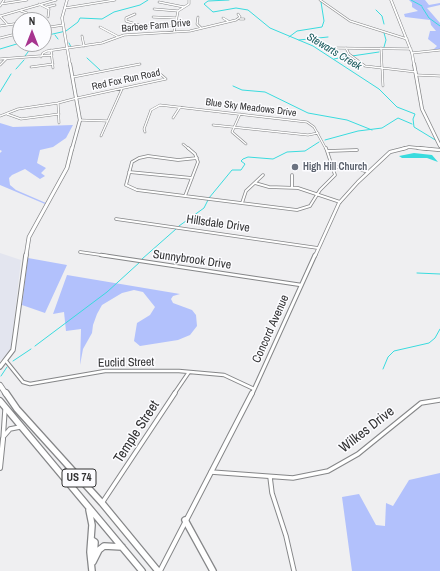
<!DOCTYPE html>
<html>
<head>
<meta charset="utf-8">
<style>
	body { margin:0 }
	#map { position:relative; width:440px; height:571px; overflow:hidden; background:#efeff1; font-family:"Archivo Narrow",sans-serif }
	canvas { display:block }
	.north { position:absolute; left:12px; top:12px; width:40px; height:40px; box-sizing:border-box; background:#fcfcff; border:1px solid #ababad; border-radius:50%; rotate:0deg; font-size:11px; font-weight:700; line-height:16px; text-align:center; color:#323233 }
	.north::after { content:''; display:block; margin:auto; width:14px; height:18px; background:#a7348f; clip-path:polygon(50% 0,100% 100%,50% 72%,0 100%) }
</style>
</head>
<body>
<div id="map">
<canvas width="440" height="571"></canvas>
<div class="north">N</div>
</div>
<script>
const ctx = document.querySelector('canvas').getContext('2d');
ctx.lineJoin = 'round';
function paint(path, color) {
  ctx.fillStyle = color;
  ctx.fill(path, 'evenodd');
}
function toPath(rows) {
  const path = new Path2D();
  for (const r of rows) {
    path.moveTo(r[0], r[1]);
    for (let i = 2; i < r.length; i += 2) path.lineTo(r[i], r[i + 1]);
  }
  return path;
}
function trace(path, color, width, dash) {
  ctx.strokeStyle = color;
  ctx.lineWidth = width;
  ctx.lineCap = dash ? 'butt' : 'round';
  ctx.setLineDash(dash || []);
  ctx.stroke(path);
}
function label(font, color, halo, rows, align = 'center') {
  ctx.font = font + ' "Archivo Narrow",sans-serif';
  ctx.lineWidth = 3;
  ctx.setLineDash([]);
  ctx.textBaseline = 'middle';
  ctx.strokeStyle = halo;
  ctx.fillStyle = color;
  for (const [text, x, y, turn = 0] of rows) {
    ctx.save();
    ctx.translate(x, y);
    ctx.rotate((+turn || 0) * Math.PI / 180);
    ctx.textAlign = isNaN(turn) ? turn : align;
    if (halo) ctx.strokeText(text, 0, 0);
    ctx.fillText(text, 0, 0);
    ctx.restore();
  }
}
paint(toPath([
	[0,253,21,260,11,347,8,354,0,361]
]), '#e3e5ef');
paint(toPath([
	[409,0,425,0,429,5,440,3,440,5,427,8,440,23,440,49,433,50,437,46,428,39,430,31,436,31,431,25,430,20,405,17,404,14,418,11,412,7,412,3],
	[0,123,13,127,73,125,66,138,53,147,40,150,37,163,46,168,41,173,45,176,40,179,25,169,12,175,9,178,10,185,16,190,46,203,45,204,0,185,0,153,2,151,0,150],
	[28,258,67,265,45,313,22,305],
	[67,275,180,294,173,296,171,299,173,303,192,310,196,315,197,326,190,335,178,340,140,346,134,341,137,323,150,315,155,307,143,292,134,290,122,293,102,305,97,314,93,325,92,333,83,349,80,365,81,329,66,331,64,312,53,314],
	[440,473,440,571,352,571,342,497,359,494,376,525,385,526,386,503,393,506,409,480]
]), '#b2c1fc');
paint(toPath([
	[414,153,432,155,438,162,427,158,402,158,399,156]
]), '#39dbde');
trace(toPath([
	[229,0,208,1,204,4,213,12,236,8,248,10,270,28,313,46,379,89,397,107,415,114,413,119,414,127,437,141],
	[411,0,422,6],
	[422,7,429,18,440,26],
	[376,10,382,16,384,24],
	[384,33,386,40,384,47],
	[55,35,58,39],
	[44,36,66,31,78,22,80,18,102,19,114,12,140,5,148,0],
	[289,37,297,31,322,27,324,21,321,2],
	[299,40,328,37],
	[69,43,71,47],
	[0,49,20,43],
	[25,56,34,44],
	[352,56,379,52],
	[87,58,100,70],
	[334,59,349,56],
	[16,69,24,60],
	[233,86,242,90,265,92,308,113,347,120,372,130],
	[0,92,11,74],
	[325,140,358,131,382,128,398,118,412,124],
	[209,198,232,170,241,170,245,164,241,161,243,159,248,157,273,159,287,152,305,151,319,142],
	[179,226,204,208,208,200],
	[142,259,176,229],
	[417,273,440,274],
	[35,346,107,292,140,262],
	[13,361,31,349],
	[383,369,388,357,394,351,429,343,435,338,440,329],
	[1,376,7,367]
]), '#39dbde', 1);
const minorFar3 = toPath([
	[320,0,350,21,407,39],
	[159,2,184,7],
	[1,4,27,0],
	[39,4,49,9,48,17],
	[0,6,4,0],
	[47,7,55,5],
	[65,8,115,0],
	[154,9,178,11],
	[21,11,27,13],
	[135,14,126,18,126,21,142,26,175,25],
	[0,16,56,0],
	[0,16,7,24],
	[153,17,176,18],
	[198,17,197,24,201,28],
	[223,18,228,21],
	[240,19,244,19],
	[0,26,20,23],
	[100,27,117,36],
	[44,28,63,25],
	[174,32,178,11,189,4,189,0],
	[82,36,84,46],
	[0,38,20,33],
	[337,48,411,49],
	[346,48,349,54,365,66,416,72],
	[381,48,383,86],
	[51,50,53,68],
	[41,57,43,53,47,51,102,43,124,35,190,31,236,20,240,17,238,14],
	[0,59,52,55],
	[0,65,6,59],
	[31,67,53,64],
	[417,75,440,76],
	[73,77,140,64],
	[77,98,166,79,158,72],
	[58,103,59,123],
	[7,114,21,119,59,114],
	[240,114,232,132,246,144],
	[0,116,18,109,58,103,77,98],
	[173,118,180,107],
	[80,120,108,121],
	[213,125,308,135,318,133],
	[145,132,144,129,151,110,160,105,307,122,314,127,326,149],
	[101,136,122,89],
	[183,144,189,149]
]);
const minorFar2 = toPath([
	[328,151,357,150],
	[197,158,178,160,148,156,139,158,132,162,126,185,137,190,297,210,310,206,320,190,335,175,326,148],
	[334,167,354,167,368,172],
	[129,172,192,178],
	[292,175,292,187],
	[255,183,269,187,298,188,340,202],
	[185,196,198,162,195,154,188,148],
	[242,203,246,191,263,175],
	[116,219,318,248],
	[80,252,108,256]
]);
const minorFar1 = toPath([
	[101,255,301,285],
	[6,361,23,382,30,384,105,371,179,371,224,375,254,389],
	[174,394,189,372]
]);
const minor = toPath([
	[4,436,10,429,20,427],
	[3,439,5,410],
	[211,472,293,478,328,471,358,454,421,403,440,400],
	[270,477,272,493,286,536,294,571],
	[102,503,175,393]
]);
const tertiaryFar4 = toPath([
	[412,53,440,50]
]);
const tertiaryFar3 = toPath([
	[402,149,409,147,428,149]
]);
const tertiaryFar2 = toPath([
	[418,148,440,150],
	[315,256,339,203,358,182,390,152,406,148]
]);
const tertiaryFar1 = toPath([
	[252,394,315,255]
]);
const tertiary = toPath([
	[0,468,3,439],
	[160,571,252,393]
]);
const secondaryFar3 = toPath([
	[67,0,62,18,70,65]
]);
const secondaryFar2 = toPath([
	[70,64,80,120,72,149]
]);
const secondaryFar1 = toPath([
	[26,256,29,237,67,168,72,148]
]);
const secondary = toPath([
	[0,367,13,350,26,255]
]);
const trunkFar3 = toPath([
	[391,0,412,53,414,65]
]);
const trunkFar2 = toPath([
	[414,64,422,109,440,146]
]);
const trunkFar1 = toPath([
	[0,385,6,394]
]);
const trunk = toPath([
	[6,393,17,409,102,503,158,571],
	[0,401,142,571],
	[89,510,92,525,90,552,92,571],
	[185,520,213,571],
	[92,540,95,542,94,556],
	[93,562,99,550,104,546,122,547]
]);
trace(minorFar3, '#858688', 2.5);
trace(minorFar2, '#858688', 3.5);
trace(minorFar1, '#858688', 4.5);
trace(minor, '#858688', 5.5);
trace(tertiaryFar4, '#858688', 2.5);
trace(tertiaryFar3, '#858688', 3.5);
trace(tertiaryFar2, '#858688', 4);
trace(tertiaryFar1, '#858688', 5);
trace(tertiary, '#858688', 6);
trace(secondaryFar3, '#858688', 3);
trace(secondaryFar2, '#858688', 4);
trace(secondaryFar1, '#858688', 4.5);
trace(secondary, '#858688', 5.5);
trace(trunkFar3, '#858688', 3);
trace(trunkFar2, '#858688', 4);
trace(trunkFar1, '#858688', 6);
trace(trunk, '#858688', 8);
trace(minorFar3, '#fff', 1.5);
trace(minorFar2, '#fff', 2);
trace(minorFar1, '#fff', 2.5);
trace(minor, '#fff', 3.5);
trace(tertiaryFar4, '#fff', 1.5);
trace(tertiaryFar3, '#fff', 2);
trace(tertiaryFar2, '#fff', 2.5);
trace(tertiaryFar1, '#fff', 3);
trace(tertiary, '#fff', 4);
trace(secondaryFar3, '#fff', 2);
trace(secondaryFar2, '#fff', 2.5);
trace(secondaryFar1, '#fff', 3);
trace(secondary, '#fff', 3.5);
trace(trunkFar3, '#fff', 2);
trace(trunkFar2, '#fff', 2.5);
trace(trunkFar1, '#fff', 4.5);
trace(trunk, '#fff', 5.5);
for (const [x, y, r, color] of [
	[295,167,4,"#6b7280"]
]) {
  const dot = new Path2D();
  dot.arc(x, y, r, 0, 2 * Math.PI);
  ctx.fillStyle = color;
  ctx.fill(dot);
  trace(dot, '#fcfcff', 1.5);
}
label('10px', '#323233', '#fcfcff', [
	["Barbee Farm Drive",156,26,-5],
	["Red Fox Run Road",126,80,-12],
	["Blue Sky Meadows Drive",251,108,7]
]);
label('bold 10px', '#5b616d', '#fcfcff', [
	["High Hill Church",303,167]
], 'left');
label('italic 11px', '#1d5c5e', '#fcfcff', [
	["Stewarts Creek",334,52,31]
]);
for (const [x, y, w] of [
	[79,478,34]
]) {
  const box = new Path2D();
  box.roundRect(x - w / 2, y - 9, w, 18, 3);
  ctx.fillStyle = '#fcfcff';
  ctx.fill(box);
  trace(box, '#323233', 1);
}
label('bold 11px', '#323233', null, [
	["US 74",79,478]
]);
label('12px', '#323233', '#fcfcff', [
	["Hillsdale Drive",218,224,8],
	["Sunnybrook Drive",192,260,8],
	["Concord Avenue",271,329,-66],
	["Euclid Street",126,363,-1]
]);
label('14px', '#323233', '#fcfcff', [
	["Wilkes Drive",367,430,-38],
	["Temple Street",137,432,-57]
]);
</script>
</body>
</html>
